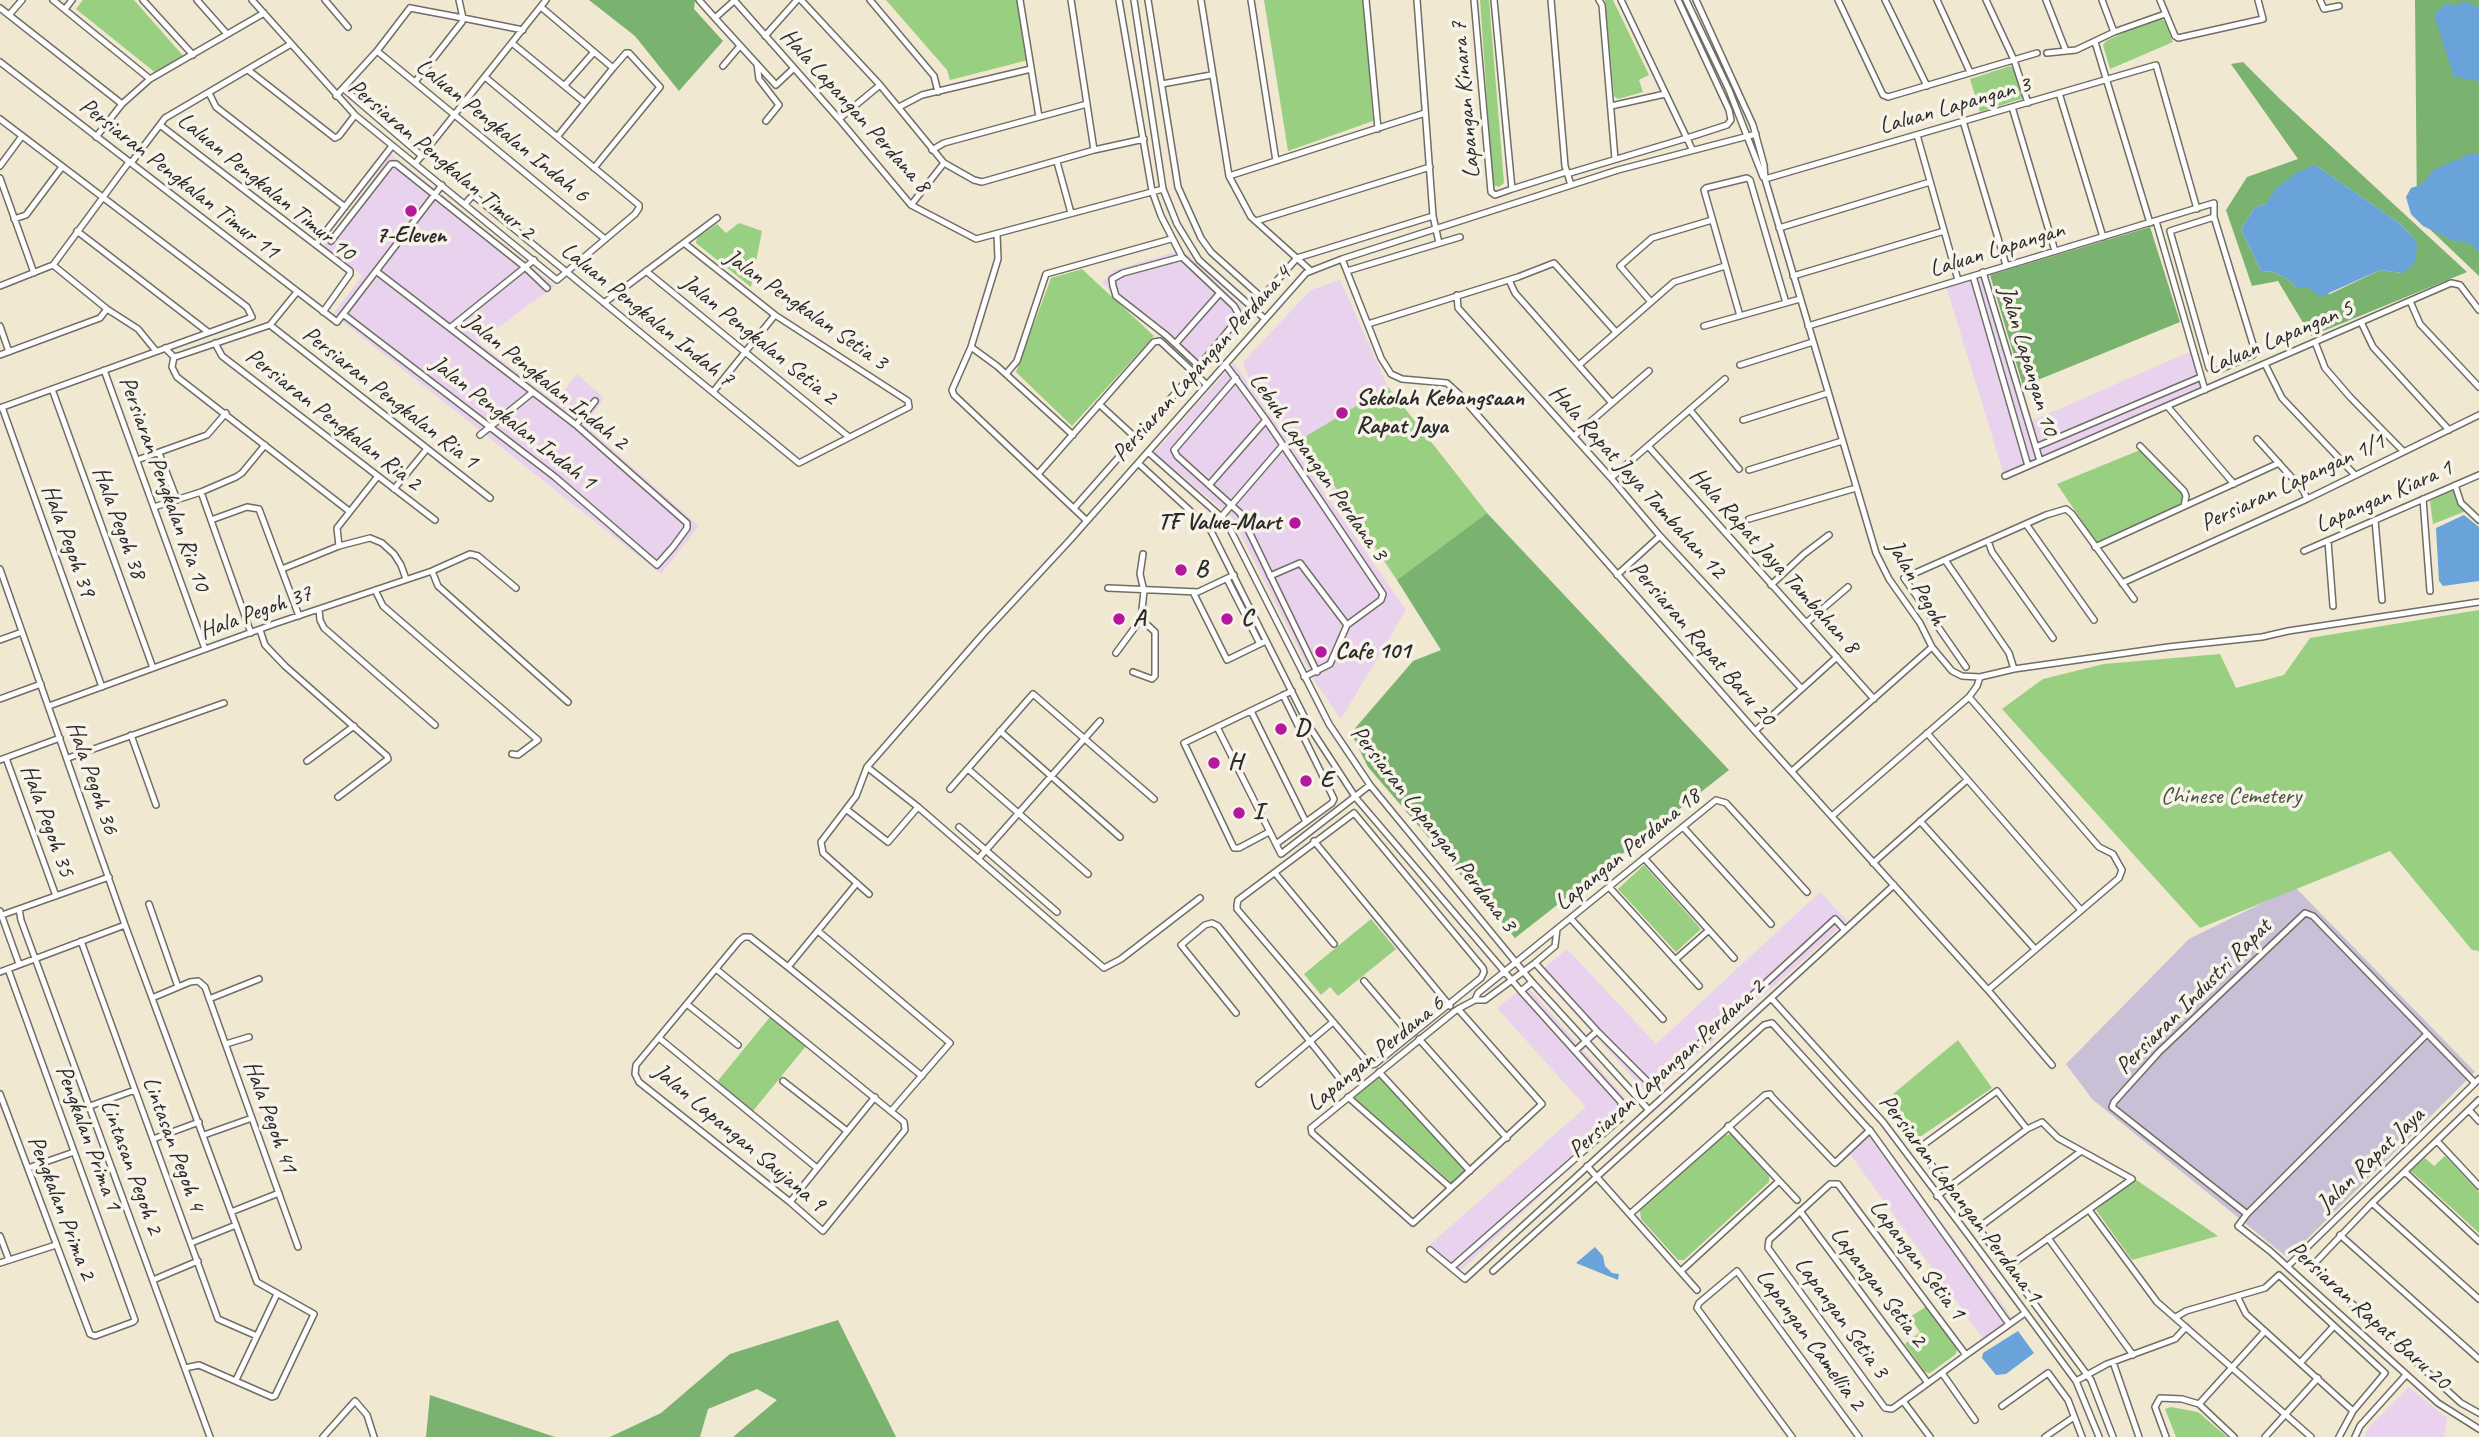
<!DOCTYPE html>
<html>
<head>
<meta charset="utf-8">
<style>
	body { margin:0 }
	canvas { display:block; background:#f0e8d0 }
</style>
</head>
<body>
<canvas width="2479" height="1437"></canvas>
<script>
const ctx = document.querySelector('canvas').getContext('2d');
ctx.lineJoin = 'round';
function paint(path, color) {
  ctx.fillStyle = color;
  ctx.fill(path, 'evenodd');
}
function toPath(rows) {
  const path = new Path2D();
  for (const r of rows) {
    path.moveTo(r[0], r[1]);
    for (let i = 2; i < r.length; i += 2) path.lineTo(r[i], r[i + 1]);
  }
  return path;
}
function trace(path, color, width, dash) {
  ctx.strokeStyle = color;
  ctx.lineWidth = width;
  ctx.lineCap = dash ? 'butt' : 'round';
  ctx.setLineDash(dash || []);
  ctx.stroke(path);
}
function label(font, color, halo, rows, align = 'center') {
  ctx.font = font + ' Caveat,sans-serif';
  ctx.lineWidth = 7;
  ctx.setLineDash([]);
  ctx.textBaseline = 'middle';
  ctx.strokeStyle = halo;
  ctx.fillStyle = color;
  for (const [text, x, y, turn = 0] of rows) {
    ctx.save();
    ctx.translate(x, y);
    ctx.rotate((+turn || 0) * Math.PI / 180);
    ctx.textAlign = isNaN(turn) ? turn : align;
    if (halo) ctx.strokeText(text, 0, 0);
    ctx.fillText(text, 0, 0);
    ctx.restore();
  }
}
paint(toPath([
	[391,154,555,286,478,342,555,402,577,374,604,398,585,425,699,526,661,574,333,314,362,276,324,246],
	[1183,250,1246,311,1247,322,1203,372,1102,283,1114,270],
	[1983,272,2029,422,2192,351,2205,389,2006,481,1945,283],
	[1340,280,1388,387,1487,513,1397,580,1248,376,1243,362,1311,290],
	[1234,363,1406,610,1341,719,1315,682,1232,517,1154,453],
	[1820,892,1847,921,1654,1093,1647,1093,1538,973,1567,949,1656,1044],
	[1526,985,1634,1108,1456,1275,1426,1248,1586,1107,1497,1008],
	[1874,1131,2017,1324,1987,1344,1850,1154],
	[2409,1387,2447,1418,2444,1437,2365,1437,2368,1428]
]), '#e8d2ee');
paint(toPath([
	[2295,887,2475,1072,2288,1258,2092,1099,2066,1064,2189,939]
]), '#c9bfd7');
paint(toPath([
	[83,0,134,0,185,58,157,74,76,9],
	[886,0,1018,0,1028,60,950,80,947,70],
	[1264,0,1363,0,1373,121,1288,151],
	[1480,0,1489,0,1504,183,1499,187,1493,185],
	[1605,0,1613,0,1649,75,1639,80,1643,92,1618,99,1614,96],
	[2159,16,2165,22,2173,42,2110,69,2103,45,2106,41],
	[2010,66,2015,70,2024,98,1980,112,1970,79],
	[739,223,762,231,751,287,696,243,697,238,717,224,726,233],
	[1082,269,1154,336,1072,426,1016,372,1051,278],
	[1388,387,1487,513,1397,580,1303,438],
	[2140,450,2181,491,2183,499,2180,505,2096,542,2057,484],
	[2453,489,2458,503,2466,511,2433,524,2430,501],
	[2479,610,2479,951,2472,950,2390,851,2200,928,2002,709,2043,679,2104,664,2220,654,2236,688,2284,675,2310,638],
	[1644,865,1701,929,1676,952,1618,889],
	[1371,919,1396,949,1338,996,1330,987,1321,995,1304,974],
	[770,1017,806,1046,753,1111,717,1082],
	[1958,1040,1992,1088,1917,1139,1887,1099],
	[1379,1077,1466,1171,1452,1183,1354,1097],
	[1731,1134,1769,1176,1769,1182,1684,1260,1678,1260,1641,1219,1640,1210,1722,1136],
	[2445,1156,2479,1192,2479,1233,2411,1171,2425,1158,2434,1166],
	[2135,1179,2218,1236,2132,1260,2096,1210],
	[1927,1306,1957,1348,1956,1354,1930,1373,1925,1372,1905,1344,1920,1332,1910,1317],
	[2171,1407,2198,1412,2227,1437,2176,1437,2165,1409]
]), '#98cf81');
paint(toPath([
	[589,0,695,0,694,9,723,41,679,91,635,36],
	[2415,0,2479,0,2479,276,2417,217],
	[2243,62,2281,100,2467,272,2311,336,2278,281,2252,286,2226,210,2247,177,2298,159,2231,64],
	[2315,165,2398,222,2412,236,2402,273,2380,270,2330,294,2309,288,2297,288,2288,279,2273,272,2261,271,2241,229,2255,207,2266,204],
	[2150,227,2180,322,2023,386,1990,275],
	[1487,513,1729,770,1515,938,1368,767,1351,733,1413,661,1441,650,1397,580],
	[838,1320,896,1437,733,1437,777,1400,757,1389,708,1409,700,1437,610,1437,661,1413,730,1354],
	[430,1395,555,1437,426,1437]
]), '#7ab26f');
paint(toPath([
	[2464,1,2479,7,2479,81,2454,77,2434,15,2446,3,2456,6],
	[2479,153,2479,252,2469,243,2454,241,2423,226,2411,214,2406,197,2411,188,2423,184,2433,170,2469,154],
	[2315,165,2398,222,2412,236,2417,244,2416,258,2412,266,2402,273,2380,270,2320,297,2309,288,2297,288,2288,279,2273,272,2261,271,2241,229,2255,207,2266,204,2275,189,2296,173],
	[2464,515,2479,527,2479,581,2443,586,2439,581,2436,528],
	[1595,1247,1603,1256,1605,1266,1612,1273,1619,1274,1618,1280,1576,1263],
	[2018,1331,2034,1353,2006,1374,1996,1375,1982,1358,1983,1353]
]), '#6aa3d9');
const minor = toPath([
	[53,0,150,79],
	[143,0,193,55],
	[197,0,227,34],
	[252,0,355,115,557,280,635,214,639,208,639,205,485,77],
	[325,0,348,27],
	[459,0,463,18,523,30],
	[699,0,715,18,735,0],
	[734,0,839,119,911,205,976,239,1163,189],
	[801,0,880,85,944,163,974,180,982,182,1094,150,1144,139],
	[870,0,934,76,938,92],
	[1020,0,1039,117],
	[1071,0,1094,150],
	[1134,0,1163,189,1177,224,1199,260,1265,319],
	[1148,0,1178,187,1201,238,1211,252,1259,295,1265,294,1297,258,1433,216],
	[1201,0,1229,176,1251,217,1310,270],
	[1251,0,1276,161],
	[1366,0,1378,129],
	[1417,0,1433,216,1439,243],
	[1474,0,1491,192,1495,195,1512,189,1494,0],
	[1551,0,1565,166,1571,185],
	[1599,0,1602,5,1615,159],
	[1621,0,1692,149],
	[1686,0,1729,90,1763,177],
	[1696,0,1753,125,1764,165,1765,179,1876,553,1889,579,1920,623,1932,647,1952,671,1962,676,1980,677,2014,669,2168,647,2262,637,2288,631,2479,602],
	[1838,0,1883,95,1888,97,2037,53],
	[1885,0,1927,86],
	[1937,0,1970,72],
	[1986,0,2014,60,2028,103],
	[2046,0,2066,51],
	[2102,0,2114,32],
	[2160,0,2175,36,2178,38,2263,19,2258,0],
	[2320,0,2324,9,2339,6],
	[541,7,613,68],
	[0,8,122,104],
	[410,8,463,18,462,22,415,82],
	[65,9,72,0],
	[9,15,22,0],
	[715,18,776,85,794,68],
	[765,36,797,0],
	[2095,42,2150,223],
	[512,43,584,102],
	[377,51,605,239],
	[2047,53,2076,50,2114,32,2165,14],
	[0,62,337,322,442,185],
	[757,64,759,79,779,105,766,121],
	[723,66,740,46],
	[248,70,335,138,339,136,355,115],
	[1162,84,1211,75],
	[565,85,594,52],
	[344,89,422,156],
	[209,93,216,107,345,207],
	[2059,93,2103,237],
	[336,96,377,51,410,8],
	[1611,106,1665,94],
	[899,107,922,95,1031,69],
	[2012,107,2055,251],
	[0,119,247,307,252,317,0,408],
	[839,119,880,85],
	[1963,121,2006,265],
	[160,125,350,271,350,274,323,312],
	[1917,135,1958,280],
	[96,137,122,104,150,79,264,13],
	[557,137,613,68,626,53,629,53,660,87,594,168],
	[932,150,944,143,1087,104],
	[1057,162,1071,213],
	[131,163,165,118,291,44],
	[415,164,546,0],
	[0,166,22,136],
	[1229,176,1425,113],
	[0,178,34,273],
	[1765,179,2156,65,2197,209],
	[1512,189,1566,172,1570,173,1687,138,1727,125,1731,120,1729,110,1678,0],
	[465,204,473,195,799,463,909,407,908,401,775,315,684,243],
	[911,205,944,163],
	[14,219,26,215,62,167],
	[1256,221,1430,167],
	[2156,221,2205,390],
	[1779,228,1930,182],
	[77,231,208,332],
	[997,234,998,259,971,347,952,390,954,395,1087,521],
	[331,241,391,164,396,164,525,267,547,288],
	[316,244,392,146],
	[1182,257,1123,273,1112,279,1113,286,1116,296,1167,336,1199,366],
	[1342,259,1381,358,1391,374,1402,379,1447,383,1459,394,1755,731,1988,990,2052,1065],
	[53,265,107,309,138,329,156,351],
	[646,271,849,437],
	[1347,271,1460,237],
	[1983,272,2040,461],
	[1793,276,1944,231],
	[1973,276,2028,466],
	[1509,280,1515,293,1612,403],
	[0,286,53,265,129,162],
	[1457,295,1458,308,1611,478,1660,536,1801,688],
	[2410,301,2420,324,2479,387],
	[1651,302,1620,266,1652,238,1712,220],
	[604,303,717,218],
	[343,314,555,477,657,565,673,547,687,528,687,523,576,425,376,271],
	[1740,316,1704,190,1706,188,1747,178,1750,180,1786,303],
	[2361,322,2373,347,2449,430],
	[1368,324,1518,277,1554,263,1616,332],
	[270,325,490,498],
	[0,326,9,352],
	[1704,326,1800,299],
	[1808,326,2214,203,2214,217,2255,351,2253,355,2216,371,2209,368,2170,231,2214,217],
	[451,327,534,260],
	[2315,342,2325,368,2350,397,2403,451],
	[215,343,222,356,435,520],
	[1176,343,1220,293],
	[971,347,997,366,1073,435],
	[165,348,174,357,178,356,270,325,297,292],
	[0,355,100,318,107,309],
	[174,357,172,367,177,377,349,511],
	[1225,364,1266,420,1383,594,1381,600,1347,625,1330,664,1304,677],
	[2265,364,2282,398,2354,474],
	[1579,365,1674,282,1725,266],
	[1740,365,1813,342],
	[104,370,205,649],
	[1006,374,1017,361,1046,274,1171,239],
	[1236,378,1174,450,1177,456,1240,513,1317,672],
	[52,389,153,668],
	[713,392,775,315],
	[1099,404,1136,438],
	[2,407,102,687],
	[2168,407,2234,484],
	[1690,410,1739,469],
	[1743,420,1828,393],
	[576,425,595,401],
	[480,435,533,392],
	[1574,436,1649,371],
	[2257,439,2303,490,2307,499],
	[1648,446,1874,699],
	[2140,446,2184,491,2186,496,2184,506],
	[2036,447,2201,377],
	[1148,452,1226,521,1329,724,1370,785,1532,982,1648,1109],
	[159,453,177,500],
	[137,460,207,435,226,413],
	[1138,463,1210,529,1309,726,1356,798,1521,991],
	[1749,470,1842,441],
	[1038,474,1154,342,1160,341,1207,385],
	[2005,476,2451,283,2460,285,2479,310],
	[1611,478,1725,379],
	[1209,485,1266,420],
	[2455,485,2461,503,2479,520],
	[394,489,426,450],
	[201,492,251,633],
	[2423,499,2430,591],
	[154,507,201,492,236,477,242,473,265,445],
	[1074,508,1194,372,1237,320,1238,313,1234,306,1182,257,1161,216,1152,191,1119,0],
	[1222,516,1283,445],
	[1749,519,1856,488],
	[211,520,247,507,259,509,299,616],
	[2375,520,2382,600],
	[2026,524,2094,620],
	[1988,541,1992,552,2053,638],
	[2328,541,2333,606],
	[339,546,337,528,378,476],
	[2095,547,2279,463],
	[2304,551,2479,475],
	[1945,560,2009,653,2014,669],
	[0,569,125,925,257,1282,314,1314,275,1396,272,1397,199,1365,185,1368],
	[282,569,339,546,370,538,382,543,394,554,401,565,406,579],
	[432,571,438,586,568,702],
	[1617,575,1660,536],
	[1270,576,1300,563,1347,625],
	[1227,579,1260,644],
	[2122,583,2307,499,2479,415],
	[1771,585,1804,554,1829,535],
	[1108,588,1198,592,1234,575],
	[375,590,383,606,538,740,518,755,512,754],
	[1193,592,1227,660,1266,641],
	[319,609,320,620,324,628,435,725],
	[1806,623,1848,587],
	[260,630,265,645,285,666,387,756,388,759,338,797],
	[0,640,22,632],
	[1116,653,1141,619,1144,591,1140,574,1143,554],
	[1966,667,1904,578,2046,515,2066,509,2072,514,2134,599],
	[1133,672,1152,679,1155,676,1155,632,1141,619],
	[1969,697,2099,847,2113,854,2122,870,2119,878,1988,990],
	[0,699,41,684],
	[49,706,274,624,432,571,470,554,478,556,516,588],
	[1251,711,1306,822],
	[1217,727,1281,854,1370,785],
	[1000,731,1120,837],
	[1755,731,1837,657],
	[1927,733,2080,909],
	[131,735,156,805],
	[6,758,56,896],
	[68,758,224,703],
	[0,760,60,738],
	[307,761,354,726],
	[867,767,918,807,1104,968,1121,959,1200,898],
	[968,769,1088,874],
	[1792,771,1932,647],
	[950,789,1033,694,1154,799],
	[846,809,888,842,918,807],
	[1354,813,1483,968,1484,972,1481,978,1375,1064,1370,1065,1237,909,1237,905,1238,900,1354,813],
	[1832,816,1969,697,1977,686,1980,677],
	[1920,821,2034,948],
	[959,827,1057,912],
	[1683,827,1771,924],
	[1269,832,1239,848,1234,848,1184,743,1292,691],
	[1314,841,1450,1006],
	[1276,844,1332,803,1334,799,1283,695],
	[1644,858,1734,958],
	[978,859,1100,721],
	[1873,863,1967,780],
	[1275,873,1334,944],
	[1609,887,1699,986],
	[869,894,823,853,821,842,856,796,867,767,983,634,1070,540,1306,273,1342,259,1618,170,1756,134],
	[149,904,178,987],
	[19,909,21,920,210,1437],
	[0,911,19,964],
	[2,915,109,877],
	[1571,919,1663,1019],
	[818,931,950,1043,892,1110],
	[81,941,218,1319,257,1336],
	[1675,960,1709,930],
	[1535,963,1597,1031,1650,1084,1657,1083,1670,1071,1835,919,1845,930],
	[788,967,857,883],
	[716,969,904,1122,905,1130,823,1231,790,1202,639,1082,635,1074,636,1065,739,941,744,937,750,937,788,967,922,1076],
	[0,972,125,925],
	[1364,981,1410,1035],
	[152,998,190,982,198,981,205,987,298,1247],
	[1771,998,1883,1122,1969,1236,2076,1381,2099,1437],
	[209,999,259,979],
	[1475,1000,1478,993,1716,800,1726,803,1807,892],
	[688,1005,738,1045],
	[1458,1009,1542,1104,1413,1223,1312,1133,1311,1128,1455,1011,1458,1009,1475,1000,1485,1000,1535,963,1555,946,1557,929],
	[1236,1013,1181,945,1205,925,1212,923,1218,926,1344,1084],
	[2427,1034,2247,1214,2112,1107,2114,1102,2159,1052,2305,913,2313,916,2475,1083],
	[659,1038,817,1168],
	[1419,1039,1507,1138],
	[226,1044,249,1037],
	[1575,1051,1597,1031],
	[1379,1072,1470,1171],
	[783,1081,847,1131],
	[1259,1084,1333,1022],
	[0,1094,90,1334,95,1336,133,1322,135,1320,8,969],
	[1348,1097,1451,1188],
	[2479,1100,2372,1203,2313,1265,2313,1268,2461,1403,2479,1413],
	[90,1106,135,1090],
	[2469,1110,2479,1121],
	[1728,1126,1797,1200],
	[2027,1129,1997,1091,1919,1148,2091,1380,2113,1437],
	[204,1135,252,1118],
	[153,1139,199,1122],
	[2437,1141,2479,1186],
	[1587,1166,1697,1290],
	[28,1168,74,1152],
	[2405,1172,2479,1241],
	[1937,1196,2027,1129,2042,1122,2058,1138,2132,1179,2009,1266],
	[790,1202,875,1097],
	[2372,1203,2479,1299],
	[2089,1210,2157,1302,2311,1437],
	[1800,1211,1928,1383],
	[231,1212,279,1193],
	[1630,1214,1765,1095,1770,1094,1772,1097,1835,1163,1870,1130],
	[2247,1214,2238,1226,2270,1251,2438,1403,2479,1429],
	[1978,1228,2080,1152],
	[2340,1235,2479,1359],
	[0,1236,9,1260],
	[2048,1238,2133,1355],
	[191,1243,236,1225],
	[1430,1250,1465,1279,1894,885],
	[0,1263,56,1245],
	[2288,1266,2479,1079],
	[1452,1267,1621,1118,1621,1102,1521,991,1532,982],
	[1493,1271,1764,1025,1772,1023,1872,1133,2009,1324],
	[1681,1271,1779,1181],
	[153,1280,198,1261],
	[2238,1298,2246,1314,2353,1411],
	[2176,1317,2186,1311,2265,1288,2279,1275,2385,1373,2353,1411,2339,1437],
	[1966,1355,1838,1184,1830,1184,1769,1240,1768,1248,1885,1408,1892,1409,1928,1383,1966,1355,2025,1313],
	[2113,1362,2139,1437],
	[2300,1363,2334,1326],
	[1942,1373,1975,1420],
	[236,1380,277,1294],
	[2076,1381,2107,1364,2175,1339,2186,1327],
	[1903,1401,1930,1437],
	[2199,1404,2265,1331],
	[2002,1406,2048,1373,2068,1400,2082,1437],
	[323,1437,355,1401,367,1415,374,1437],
	[1792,1437,1697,1308,1699,1303,1737,1271,1859,1437],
	[2045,1437,2074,1417],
	[2166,1437,2155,1407,2160,1398,2182,1399,2199,1404,2234,1437],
	[2265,1437,2318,1378],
	[2355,1437,2360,1426,2406,1375]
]);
trace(minor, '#706d65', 8);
trace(minor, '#fff', 5);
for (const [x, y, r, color] of [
	[411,211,7,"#b5179e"],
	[1342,413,7,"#b5179e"],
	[1295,523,7,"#b5179e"],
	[1181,570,7,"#b5179e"],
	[1119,619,7,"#b5179e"],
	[1227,619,7,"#b5179e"],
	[1321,652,7,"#b5179e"],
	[1281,729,7,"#b5179e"],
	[1214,763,7,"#b5179e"],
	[1306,781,7,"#b5179e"],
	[1239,813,7,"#b5179e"]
]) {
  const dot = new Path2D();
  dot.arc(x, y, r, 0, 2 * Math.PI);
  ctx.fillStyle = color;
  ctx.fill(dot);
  trace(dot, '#f7f3e8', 2.5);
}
label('24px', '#2b2b2b', '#f7f3e8', [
	["Lapangan Kinara 7",1466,100,-95],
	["Laluan Lapangan 3",1955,106,-16],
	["Hala Lapangan Perdana 8",855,111,48],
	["Laluan Pengkalan Indah 6",502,131,39],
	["Persiaran Pengkalan Timur 2",441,160,40],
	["Persiaran Pengkalan Timur 11",179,179,38],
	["Laluan Pengkalan Timur 10",266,187,39],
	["Laluan Lapangan",1997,250,-17],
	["Jalan Pengkalan Setia 3",806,310,35],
	["Laluan Pengkalan Indah 7",647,315,39],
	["Laluan Lapangan 5",2280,338,-23],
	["Jalan Pengkalan Setia 2",759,340,39],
	["Jalan Lapangan 10",2028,361,73],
	["Persiaran Lapangan Perdana 4",1202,364,-48],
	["Jalan Pengkalan Indah 2",546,382,39],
	["Persiaran Pengkalan Ria 1",390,398,38],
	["Persiaran Pengkalan Ria 2",333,420,38],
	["Jalan Pengkalan Indah 1",513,423,38],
	["Lebuh Lapangan Perdana 3",1318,467,55],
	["Hala Rapat Jaya Tambahan 12",1637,482,48],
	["Persiaran Lapangan 1/1",2293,483,-25],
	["Persiaran Pengkalan Ria 10",164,484,70],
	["Lapangan Kiara 1",2384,497,-24],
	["Hala Pegoh 38",119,523,70],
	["Hala Pegoh 39",68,541,70],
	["Hala Rapat Jaya Tambahan 8",1774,561,48],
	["Jalan Pegoh",1916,583,60],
	["Hala Pegoh 37",256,613,-20],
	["Persiaran Rapat Baru 20",1702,644,49],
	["Hala Pegoh 36",92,778,71],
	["Hala Pegoh 35",47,821,70],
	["Persiaran Lapangan Perdana 3",1433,829,52],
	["Lapangan Perdana 18",1628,850,-39],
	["Persiaran Industri Rapat",2194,997,-45],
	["Lapangan Perdana 6",1376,1054,-39],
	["Persiaran Lapangan Perdana 2",1667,1069,-42],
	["Hala Pegoh 41",270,1117,70],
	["Pengkalan Prima 1",88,1138,70],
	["Jalan Lapangan Saujana 9",739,1138,40],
	["Lintasan Pegoh 4",173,1144,70],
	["Jalan Rapat Jaya",2371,1160,-44],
	["Lintasan Pegoh 2",131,1167,70],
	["Persiaran Lapangan Perdana 1",1960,1199,53],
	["Pengkalan Prima 2",61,1208,69],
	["Lapangan Setia 1",1917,1260,53],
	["Lapangan Setia 2",1878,1287,53],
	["Persiaran Rapat Baru 20",2369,1316,42],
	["Lapangan Setia 3",1841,1318,54],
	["Lapangan Camellia 2",1810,1340,54]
]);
label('bold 24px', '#2b2b2b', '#f7f3e8', [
	["7-Eleven",411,236,"center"],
	["Sekolah Kebangsaan",1356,399],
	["Rapat Jaya",1356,427],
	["TF Value-Mart",1281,523,"right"],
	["B",1195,570],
	["A",1133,619],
	["C",1241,619],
	["Cafe 101",1335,652],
	["D",1295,729],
	["H",1228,763],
	["E",1320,781],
	["I",1253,813]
], 'left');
label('24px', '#465440', '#f7f3e8', [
	["Chinese Cemetery",2231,797]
]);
</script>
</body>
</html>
